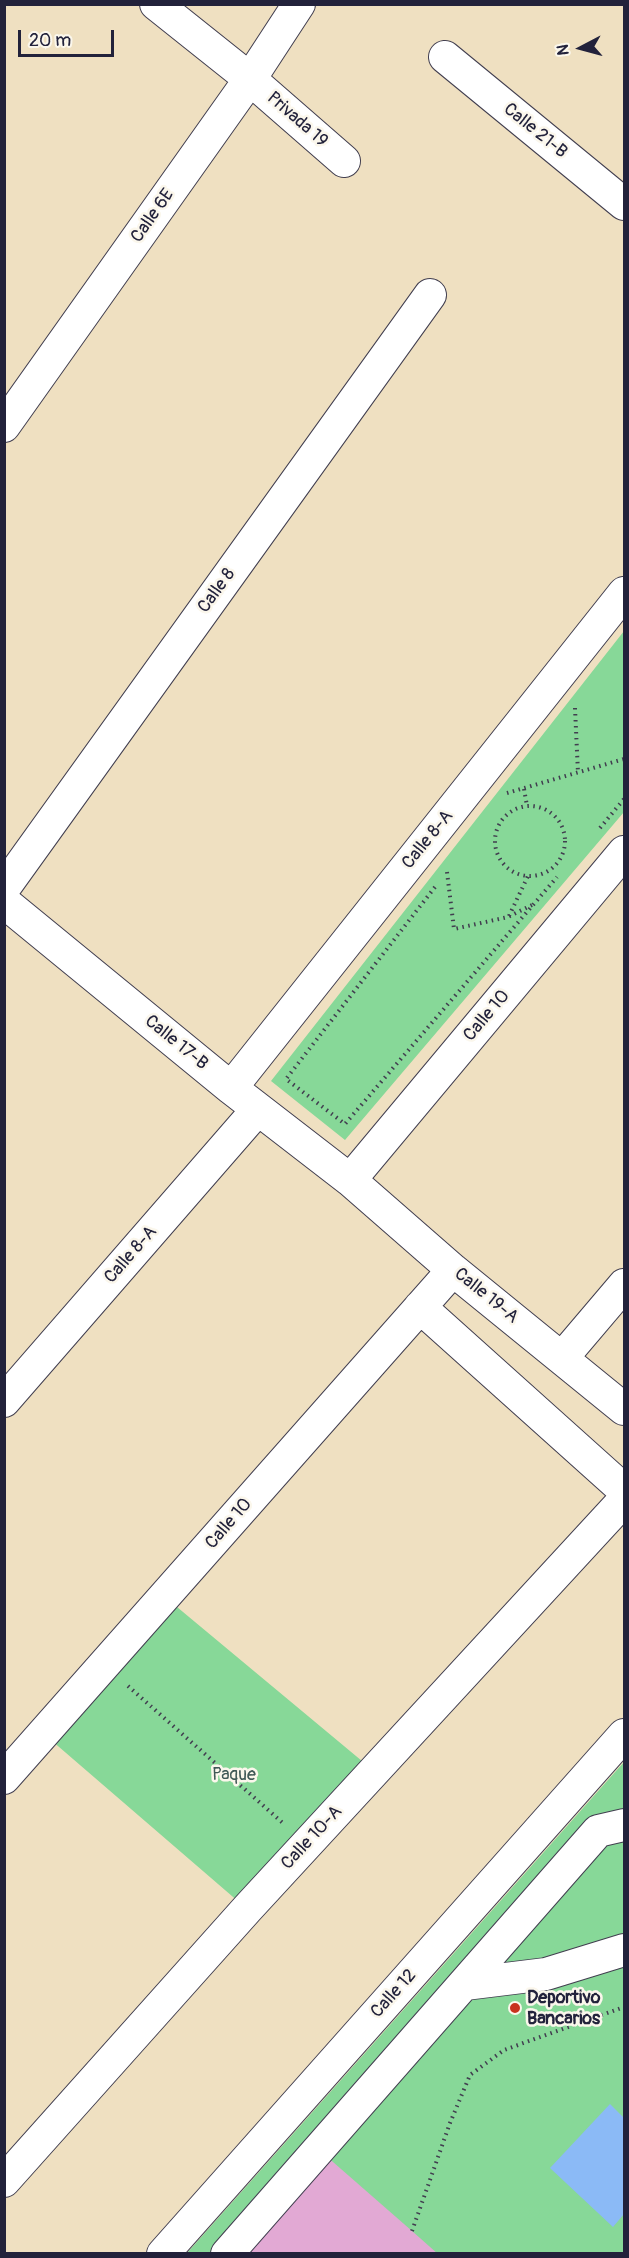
<!DOCTYPE html>
<html>
<head>
<meta charset="utf-8">
<style>
	body { margin:0 }
	#map { position:relative; width:629px; height:2258px; overflow:hidden; background:#efe0c1; font-family:Pangolin,sans-serif }
	canvas { display:block }
	.frame { position:absolute; inset:0; border:6px solid #22223b; pointer-events:none }
	.north { position:absolute; left:551px; top:18px; width:60px; height:60px; -webkit-text-stroke:4px #fbf7ec; paint-order:stroke; rotate:264deg; font-size:16px; font-weight:700; line-height:24px; text-align:center; color:#22223b }
	.north::after { content:''; display:block; margin:auto; width:21px; height:27px; background:#22223b; clip-path:polygon(50% 0,100% 100%,50% 72%,0 100%) }
	.scale { position:absolute; left:18px; top:30px; width:96px; height:27px; box-sizing:border-box; border:3px solid #22223b; border-top:0; padding-left:8px; font-size:18px; line-height:21px; white-space:nowrap; color:#22223b; -webkit-text-stroke:4px #fbf7ec; paint-order:stroke }
</style>
</head>
<body>
<div id="map">
<canvas width="629" height="2258"></canvas>
<div class="frame"></div>
<div class="north">N</div>
<div class="scale">20 m</div>
</div>
<script>
const ctx = document.querySelector('canvas').getContext('2d');
ctx.lineJoin = 'round';
function paint(path, color) {
  ctx.fillStyle = color;
  ctx.fill(path, 'evenodd');
}
function toPath(rows) {
  const path = new Path2D();
  for (const r of rows) {
    if (r.length === 3) {
      path.moveTo(r[0] + r[2], r[1]);
      path.arc(r[0], r[1], r[2], 0, 2 * Math.PI);
      continue;
    }
    path.moveTo(r[0], r[1]);
    for (let i = 2; i < r.length; i += 2) path.lineTo(r[i], r[i + 1]);
  }
  return path;
}
function trace(path, color, width, dash) {
  ctx.strokeStyle = color;
  ctx.lineWidth = width;
  ctx.lineCap = dash ? 'butt' : 'round';
  ctx.setLineDash(dash || []);
  ctx.stroke(path);
}
function label(font, color, halo, rows, align = 'center') {
  ctx.font = font + ' Pangolin,sans-serif';
  ctx.lineWidth = 5;
  ctx.setLineDash([]);
  ctx.textBaseline = 'middle';
  ctx.strokeStyle = halo;
  ctx.fillStyle = color;
  for (const [text, x, y, turn = 0] of rows) {
    ctx.save();
    ctx.translate(x, y);
    ctx.rotate((+turn || 0) * Math.PI / 180);
    ctx.textAlign = isNaN(turn) ? turn : align;
    if (halo) ctx.strokeText(text, 0, 0);
    ctx.fillText(text, 0, 0);
    ctx.restore();
  }
}
paint(toPath([
	[624,631,624,812,345,1140,271,1081],
	[165,1597,374,1771,247,1909,44,1734],
	[624,1762,624,2253,187,2253]
]), '#87d898');
paint(toPath([
	[610,2104,624,2118,624,2214,613,2227,550,2168]
]), '#8bbaf6');
paint(toPath([
	[325,2155,412,2231,438,2254,236,2254]
]), '#e2a9d4');
const minor = toPath([
	[156,4,250,79,344,161],
	[445,57,624,204],
	[4,426,250,79,299,4],
	[4,888,430,295],
	[4,902,231,1088,350,1180,453,1270,624,1409],
	[231,1088,624,593],
	[350,1180,624,852],
	[420,1307,624,1490],
	[562,1358,624,1285],
	[4,1401,258,1109],
	[4,1778,453,1270],
	[465,1984,546,1974,624,1950],
	[4,2181,247,1909,624,1500],
	[163,2254,624,1735],
	[227,2254,598,1831,624,1825]
]);
trace(minor, '#413e4f', 34);
trace(toPath([
	[575,708,578,773],
	[524,789,527,806],
	[507,793,624,759],
	[530,841,35],
	[600,828,624,799],
	[447,872,454,929,508,917,532,905],
	[435,887,286,1079,345,1124,557,877],
	[509,916,528,876],
	[128,1686,284,1824],
	[412,2231,450,2123,470,2075,504,2050,624,2007]
]), '#413e4f', 4, [1.5, 4.5]);
trace(minor, '#fff', 32);
for (const [x, y, r, color] of [
	[515,2008,6,"#c8321e"]
]) {
  const dot = new Path2D();
  dot.arc(x, y, r, 0, 2 * Math.PI);
  ctx.fillStyle = color;
  ctx.fill(dot);
  trace(dot, '#fbf7ec', 2);
}
label('18px', '#22223b', '#fbf7ec', [
	["Privada 19",297,120,41],
	["Calle 21-B",535,131,39],
	["Calle 6E",153,216,-55],
	["Calle 8",217,591,-54],
	["Calle 8-A",428,840,-51],
	["Calle 10",487,1016,-50],
	["Calle 17-B",176,1043,39],
	["Calle 8-A",131,1255,-49],
	["Calle 19-A",486,1296,39],
	["Calle 10",229,1524,-49],
	["Calle 10-A",312,1838,-47],
	["Calle 12",394,1994,-48]
]);
label('18px', '#405957', '#fbf7ec', [
	["Paque",234,1775]
]);
label('bold 18px', '#22223b', '#fbf7ec', [
	["Deportivo",527,1998],
	["Bancarios",527,2019]
], 'left');
</script>
</body>
</html>
